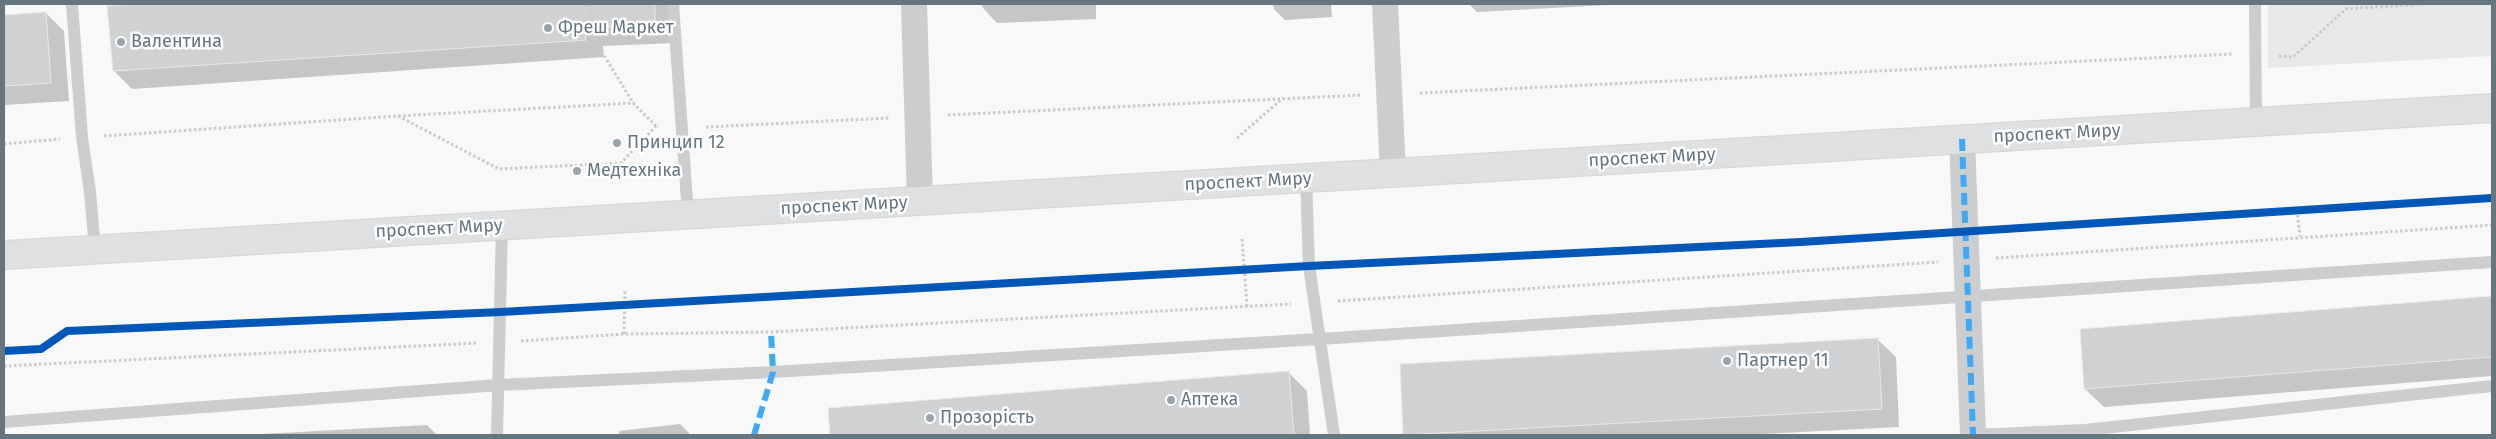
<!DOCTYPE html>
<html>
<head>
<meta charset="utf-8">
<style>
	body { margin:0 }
	#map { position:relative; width:2496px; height:439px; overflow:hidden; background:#f8f8f8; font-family:"Fira Sans",sans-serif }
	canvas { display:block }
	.frame { position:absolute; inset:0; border:5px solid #657681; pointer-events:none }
</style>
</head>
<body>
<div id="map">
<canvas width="2496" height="439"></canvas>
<div class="frame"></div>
</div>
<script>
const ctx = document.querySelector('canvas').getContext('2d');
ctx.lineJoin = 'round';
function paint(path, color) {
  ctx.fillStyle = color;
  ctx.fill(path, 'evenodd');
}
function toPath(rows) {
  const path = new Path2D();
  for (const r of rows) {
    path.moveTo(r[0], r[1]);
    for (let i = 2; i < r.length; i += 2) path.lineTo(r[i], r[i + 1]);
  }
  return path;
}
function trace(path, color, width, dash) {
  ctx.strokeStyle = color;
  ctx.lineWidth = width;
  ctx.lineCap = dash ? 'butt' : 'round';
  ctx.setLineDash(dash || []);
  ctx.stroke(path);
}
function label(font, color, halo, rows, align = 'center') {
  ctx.font = font + ' "Fira Sans",sans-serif';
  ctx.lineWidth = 5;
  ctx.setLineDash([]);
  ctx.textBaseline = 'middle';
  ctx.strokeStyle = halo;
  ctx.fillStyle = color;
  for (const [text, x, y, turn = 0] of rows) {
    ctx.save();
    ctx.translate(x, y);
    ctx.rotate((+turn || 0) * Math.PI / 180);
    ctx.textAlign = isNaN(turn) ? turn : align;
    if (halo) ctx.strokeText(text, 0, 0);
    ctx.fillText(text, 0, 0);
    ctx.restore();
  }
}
paint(toPath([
	[2268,4,2492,4,2492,56,2268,68]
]), '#e7e8e8');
paint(toPath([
	[153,4,672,4,674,43,603,46,604,57,132,89,114,71,109,7],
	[756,4,795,4,795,5,757,4],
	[982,4,1096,4,1096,19,997,23,983,8],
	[1273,4,1331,4,1332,17,1285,20,1274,9],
	[1469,4,1628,4,1477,12],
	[46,13,64,31,69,101,4,105,4,16],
	[2492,297,2492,376,2104,407,2085,389,2081,330],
	[1877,339,1896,357,1899,427,1743,435,1405,435],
	[1289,373,1307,391,1310,435,831,435,829,409],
	[680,424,691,435,619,435,619,431],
	[427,425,437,435,244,435]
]), '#0003');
const building = toPath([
	[137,4,655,4,655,25,585,28,586,40,113,71,107,6,137,4],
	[46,12,51,83,4,86,4,15,46,12],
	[2492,296,2492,357,2084,389,2080,329,2492,296],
	[1878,338,1882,409,1403,435,1400,364,1878,338],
	[1289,371,1294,435,830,435,828,408,1289,371]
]);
paint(building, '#cfd1d2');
trace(building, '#e8e8e8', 1);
const primary = toPath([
	[4,255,2492,108]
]);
trace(primary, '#d4d5d6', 30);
trace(toPath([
	[590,4,593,37,633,103],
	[2279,56,2293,57,2346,9,2424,4],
	[1420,93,2233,54],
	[948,115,1361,95],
	[398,116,499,169,621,163,656,126],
	[706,127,889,118],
	[104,136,397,116,633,103,656,126,659,126],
	[1237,138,1283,98],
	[4,144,60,139],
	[2297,210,2300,236],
	[1242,239,1247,306],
	[1996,258,2492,225],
	[1338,301,1938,262],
	[624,334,625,290],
	[521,341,624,334,771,332,1291,304],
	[4,366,478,343]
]), '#c9cacb', 3, [2.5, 2.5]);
trace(toPath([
	[72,4,82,137,90,192,95,250],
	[673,4,688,215],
	[2255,4,2256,122],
	[1306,178,1309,266,1334,435],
	[4,422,499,385,773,372,1320,339,2492,262],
	[497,435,502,226],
	[1974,435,2085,430,2492,386]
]), '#cbcdce', 12);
trace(toPath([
	[914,4,920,201],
	[1385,4,1393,173],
	[1962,139,1973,435]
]), '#cbcdce', 26);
trace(primary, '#dfe0e1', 28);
trace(toPath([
	[1962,139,1973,435],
	[754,435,773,372,771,332]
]), '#3fa9f5', 6, [12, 6]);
trace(toPath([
	[4,351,41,349,67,331,501,312,1309,266,1801,242,2492,198]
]), '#0057b8', 8);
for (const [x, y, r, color] of [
	[548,28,5,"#98a4ab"],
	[121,42,5,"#98a4ab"],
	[617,143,5,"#98a4ab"],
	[577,171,5,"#98a4ab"],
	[1727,361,5,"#98a4ab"],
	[1171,400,5,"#98a4ab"],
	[930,418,5,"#98a4ab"]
]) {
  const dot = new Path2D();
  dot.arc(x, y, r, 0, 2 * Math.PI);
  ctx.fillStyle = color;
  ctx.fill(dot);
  trace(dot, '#fff', 2);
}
label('18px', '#657681', '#fff', [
	["Фреш Маркет",558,28],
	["Валентина",131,42],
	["Принцип 12",627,143],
	["Медтехніка",587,171],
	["Партнер 11",1737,361],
	["Аптека",1181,400],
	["Прозорість",940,418]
], 'left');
label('18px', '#657681', '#fff', [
	["проспект Миру",2057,134,-3],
	["проспект Миру",1652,158,-3],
	["проспект Миру",1248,182,-3],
	["проспект Миру",844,206,-3],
	["проспект Миру",439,229,-3]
]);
</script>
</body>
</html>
